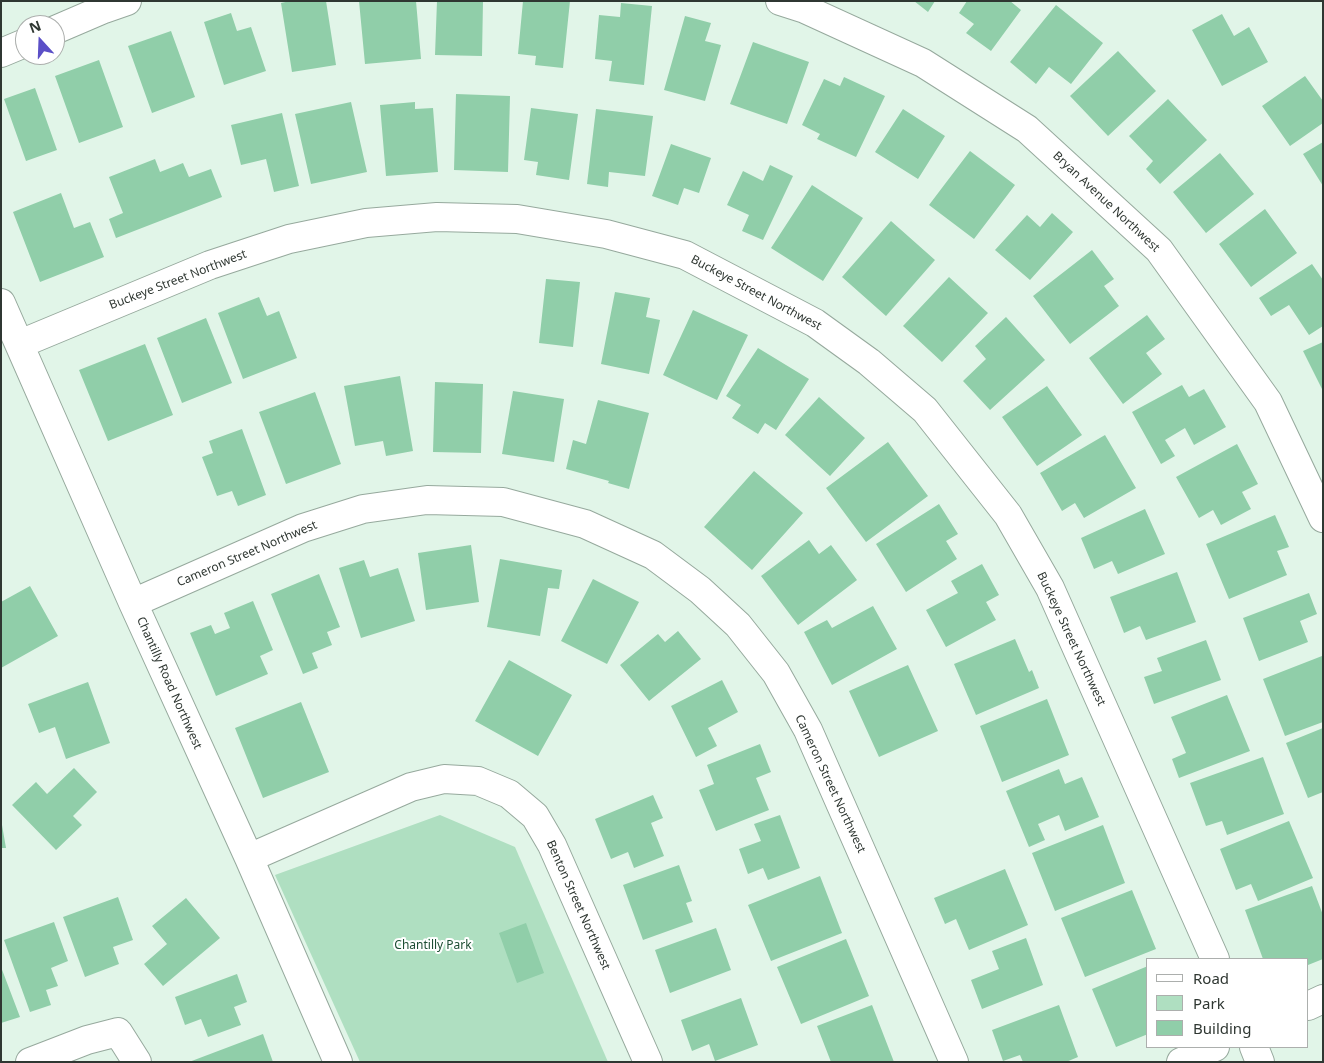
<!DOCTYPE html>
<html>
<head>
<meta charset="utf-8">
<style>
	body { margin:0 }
	#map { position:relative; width:1324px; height:1063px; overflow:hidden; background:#e1f5e8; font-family:"Noto Sans",sans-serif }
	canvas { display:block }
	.frame { position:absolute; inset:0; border:2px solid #2f3732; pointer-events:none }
	.legend { position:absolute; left:1146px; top:958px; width:162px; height:90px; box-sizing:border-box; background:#fff; border:1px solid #acafad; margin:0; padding:6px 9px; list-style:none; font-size:15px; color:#2f3732 }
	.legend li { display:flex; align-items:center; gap:10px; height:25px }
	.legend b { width:25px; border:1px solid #acafad }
	.north { position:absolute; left:15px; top:15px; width:50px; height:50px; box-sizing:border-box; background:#fff; border:1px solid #acafad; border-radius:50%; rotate:340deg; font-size:14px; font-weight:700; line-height:20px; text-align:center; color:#2f3732 }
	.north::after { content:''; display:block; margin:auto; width:18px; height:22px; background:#5b4fc7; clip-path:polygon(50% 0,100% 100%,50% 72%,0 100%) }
</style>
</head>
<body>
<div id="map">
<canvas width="1324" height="1063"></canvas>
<div class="frame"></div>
<ul class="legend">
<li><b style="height:6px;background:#fff"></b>Road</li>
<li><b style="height:14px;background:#afdfc1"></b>Park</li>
<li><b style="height:14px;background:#90cea9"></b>Building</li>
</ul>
<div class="north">N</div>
</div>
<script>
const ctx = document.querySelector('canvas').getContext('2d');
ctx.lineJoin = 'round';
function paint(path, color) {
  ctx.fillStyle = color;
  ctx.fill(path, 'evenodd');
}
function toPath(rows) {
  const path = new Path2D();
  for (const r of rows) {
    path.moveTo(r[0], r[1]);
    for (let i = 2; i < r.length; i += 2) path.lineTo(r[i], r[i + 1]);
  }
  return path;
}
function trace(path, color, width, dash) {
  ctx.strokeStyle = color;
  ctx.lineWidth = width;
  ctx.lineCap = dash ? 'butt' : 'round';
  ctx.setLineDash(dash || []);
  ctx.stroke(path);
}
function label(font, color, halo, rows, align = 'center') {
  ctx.font = font + ' "Noto Sans",sans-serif';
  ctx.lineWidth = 4;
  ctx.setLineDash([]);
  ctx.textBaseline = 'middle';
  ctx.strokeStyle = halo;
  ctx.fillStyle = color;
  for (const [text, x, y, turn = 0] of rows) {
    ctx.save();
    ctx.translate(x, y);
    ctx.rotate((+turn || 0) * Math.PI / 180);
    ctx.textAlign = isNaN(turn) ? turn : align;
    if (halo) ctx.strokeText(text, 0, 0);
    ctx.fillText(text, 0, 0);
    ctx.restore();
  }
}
paint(toPath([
	[440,815,515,847,608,1062,360,1062,275,875]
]), '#afdfc1');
paint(toPath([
	[290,1,326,1,336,65,292,72,281,3],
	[359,1,416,1,421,59,365,64],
	[437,1,483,1,482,56,435,55],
	[523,1,570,1,563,68,535,65,536,56,518,54],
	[914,1,935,1,928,12],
	[967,1,1010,1,1021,10,991,51,966,33,974,24,959,13],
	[621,3,652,6,644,85,609,81,612,61,595,59,599,15,620,17],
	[1056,5,1103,43,1071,84,1049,67,1036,84,1010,62],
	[231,13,237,31,251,27,266,71,224,85,204,22],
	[1222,14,1234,36,1249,27,1268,62,1222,86,1192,30],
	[685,16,711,23,705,41,721,45,705,101,664,90],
	[171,31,195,97,152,113,128,46],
	[753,42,809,62,787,124,730,104],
	[1118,51,1156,91,1108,136,1070,96],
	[99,60,123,127,79,143,55,76],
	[1305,76,1323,101,1323,123,1290,146,1262,106],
	[844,77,885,96,856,157,817,139,820,134,802,125,824,79,840,86],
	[35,88,57,150,26,161,4,99],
	[456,94,510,96,508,172,454,170],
	[1168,99,1207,140,1160,184,1146,169,1153,161,1129,136],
	[351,102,367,172,311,184,295,114],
	[415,102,415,109,433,108,438,172,386,176,380,105],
	[531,108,578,114,569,180,536,175,538,162,524,160],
	[596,109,653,116,645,176,609,172,608,187,587,184],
	[903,109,945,136,918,179,875,152],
	[282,113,299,186,274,192,266,159,241,165,231,125],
	[1323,142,1323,186,1303,154],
	[671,144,711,158,699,193,684,188,678,205,652,196],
	[970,151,1015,185,974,239,929,205],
	[1220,153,1254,194,1206,233,1173,192],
	[155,159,160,172,183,163,189,177,211,169,222,197,116,238,109,219,123,213,109,177],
	[770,165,793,176,763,240,742,231,749,215,727,205,743,171,763,181],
	[812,185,863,218,823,281,771,248],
	[61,193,74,228,90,222,104,257,40,282,13,212],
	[1265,209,1297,253,1251,287,1219,244],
	[1052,213,1073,232,1030,280,995,250,1027,215,1040,227],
	[891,221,935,260,886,316,842,277],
	[1092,250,1114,279,1104,286,1119,306,1070,344,1033,296],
	[1312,264,1323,280,1323,326,1309,335,1289,305,1271,316,1259,298],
	[949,277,988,313,942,362,903,326],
	[546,279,580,282,573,347,539,343],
	[615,292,650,298,646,317,660,320,649,374,601,364],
	[259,297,267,316,279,311,297,358,243,379,218,313],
	[693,310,748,335,717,400,663,375],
	[1147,315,1165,339,1146,353,1162,374,1123,404,1089,358],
	[1006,317,1045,360,990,410,963,381,986,359,975,346],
	[206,318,232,383,182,403,157,338],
	[1323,342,1323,391,1303,351],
	[145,344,173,415,108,441,79,370],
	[758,348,809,379,776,430,765,423,758,434,732,418,741,405,726,396],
	[400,376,413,451,386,456,383,441,355,446,344,386],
	[435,382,483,384,481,453,433,452],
	[1182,385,1189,397,1204,389,1226,427,1194,445,1185,428,1165,440,1175,456,1161,464,1132,412],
	[1047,386,1082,435,1037,466,1002,417],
	[513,391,564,399,554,462,502,454],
	[315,392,341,464,286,484,259,412],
	[819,397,865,438,830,476,785,435],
	[598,400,649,413,629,489,608,483,609,481,566,469,573,440,586,444],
	[242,429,266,495,238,506,232,491,217,496,202,457,213,453,209,441],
	[1105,435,1136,488,1084,518,1075,503,1062,511,1040,473],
	[888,442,928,496,866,542,826,488],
	[1237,444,1258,484,1242,492,1251,509,1221,525,1213,510,1199,518,1176,477],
	[754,471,803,513,752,570,704,527],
	[939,504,958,534,946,541,957,559,906,592,876,544],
	[1145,509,1165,554,1118,574,1112,561,1094,569,1081,538],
	[1275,515,1289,547,1277,551,1287,575,1229,599,1206,544],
	[809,540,819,554,831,545,857,580,798,625,761,576],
	[471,545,479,602,426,610,418,553],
	[500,559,562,570,559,589,548,588,540,636,487,627],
	[364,560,370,577,398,568,415,621,361,638,339,568],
	[982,564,999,595,986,602,996,620,946,647,926,610,958,593,951,581],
	[1177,572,1196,622,1146,640,1140,626,1124,633,1110,597],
	[319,574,340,627,327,632,332,645,312,653,318,668,303,674,271,594],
	[593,579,639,602,607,664,561,641],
	[30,586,58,636,1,668,1,602],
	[1309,593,1317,614,1300,621,1308,642,1259,661,1243,618],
	[253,601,273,650,260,656,268,674,216,696,190,633,211,625,215,634,230,628,224,613],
	[873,606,897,649,832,685,804,632,827,620,832,628],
	[678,631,701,659,649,701,620,665,658,634,665,642],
	[1015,639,1029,672,1032,670,1039,688,976,715,954,664],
	[1206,640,1221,680,1154,704,1144,677,1162,671,1157,658],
	[1322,656,1323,722,1285,736,1263,679],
	[509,660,572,695,538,756,475,721],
	[908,665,938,731,879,757,849,691],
	[722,680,738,712,708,728,717,746,696,757,671,706],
	[88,682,110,743,66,759,55,727,39,733,28,704],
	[1227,695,1250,751,1179,778,1172,759,1186,753,1171,717],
	[1047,699,1069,755,1002,782,980,726],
	[301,702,329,772,263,798,235,728],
	[1323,728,1323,792,1308,798,1286,743],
	[760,744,771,772,756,778,769,810,716,831,699,790,714,784,707,765],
	[1263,757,1284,814,1227,835,1222,821,1206,826,1190,783],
	[74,768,97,792,73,816,82,825,56,850,12,805,36,782,47,794],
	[1059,769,1065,784,1082,777,1099,817,1065,831,1059,815,1038,824,1045,840,1029,847,1006,791],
	[653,795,663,818,651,823,664,856,634,868,628,852,611,859,595,819],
	[780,815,800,868,768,880,763,868,748,874,739,849,761,841,754,824],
	[1289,821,1313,878,1258,901,1251,884,1236,890,1220,849],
	[1,825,2,825,6,848,1,848],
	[1103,825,1125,883,1055,911,1032,853],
	[679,865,692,901,686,903,693,922,643,940,623,885],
	[1005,869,1028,925,969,950,956,919,945,924,934,898],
	[820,876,842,933,771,961,748,905],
	[1312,886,1323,915,1323,959,1308,965,1308,959,1263,959,1245,910],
	[1132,890,1156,949,1085,977,1061,918],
	[118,897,133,940,113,947,119,964,85,977,63,917],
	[186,898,220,938,163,986,144,964,167,944,152,926],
	[54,922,68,961,51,968,58,986,46,990,51,1005,30,1012,4,940],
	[526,923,544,973,517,983,499,933],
	[716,928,731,970,670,993,655,950],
	[1026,938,1043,985,982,1009,971,980,999,969,992,951],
	[846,939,869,996,801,1024,777,967],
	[1148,966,1148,1034,1116,1047,1092,989],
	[1,967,20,1017,1,1023],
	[237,974,247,1002,234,1007,241,1025,208,1037,201,1019,185,1025,175,997],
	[741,998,758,1045,715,1061,709,1044,692,1051,681,1020],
	[872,1005,894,1062,831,1062,817,1026],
	[1059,1005,1078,1057,1066,1062,1023,1062,1020,1055,1003,1061,992,1030],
	[263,1034,273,1062,189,1062]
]), '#90cea9');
const minor = toPath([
	[780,1,805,9,923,63,1027,129,1159,250,1268,402,1323,518],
	[55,30,104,9,127,1],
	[1,53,25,43],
	[1,303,133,603,249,858,338,1062],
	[20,344,210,265,289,239,366,223,437,217,517,219,606,234,685,255,815,323,869,362,925,410,1008,515,1050,588,1215,959],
	[133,603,303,528,363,509,427,500,503,502,585,524,653,555,700,590,738,625,776,673,808,730,954,1062],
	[249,858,411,787,444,779,478,781,509,794,535,816,552,845,648,1062],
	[1308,1006,1323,999],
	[1254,1047,1260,1062],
	[30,1062,87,1040,118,1032,137,1062],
	[1181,1062,1215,1047]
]);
trace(minor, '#96a99d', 30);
trace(minor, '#fff', 28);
label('12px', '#2f3732', '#fff', [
	["Bryan Avenue Northwest",1106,202,43],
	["Buckeye Street Northwest",178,280,-21],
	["Buckeye Street Northwest",756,293,28],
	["Cameron Street Northwest",247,554,-23],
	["Buckeye Street Northwest",1071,639,65],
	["Chantilly Road Northwest",169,683,66],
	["Cameron Street Northwest",830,784,65],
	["Benton Street Northwest",578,905,66]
]);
label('12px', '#1c4c32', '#fff', [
	["Chantilly Park",433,946]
]);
</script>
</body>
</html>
